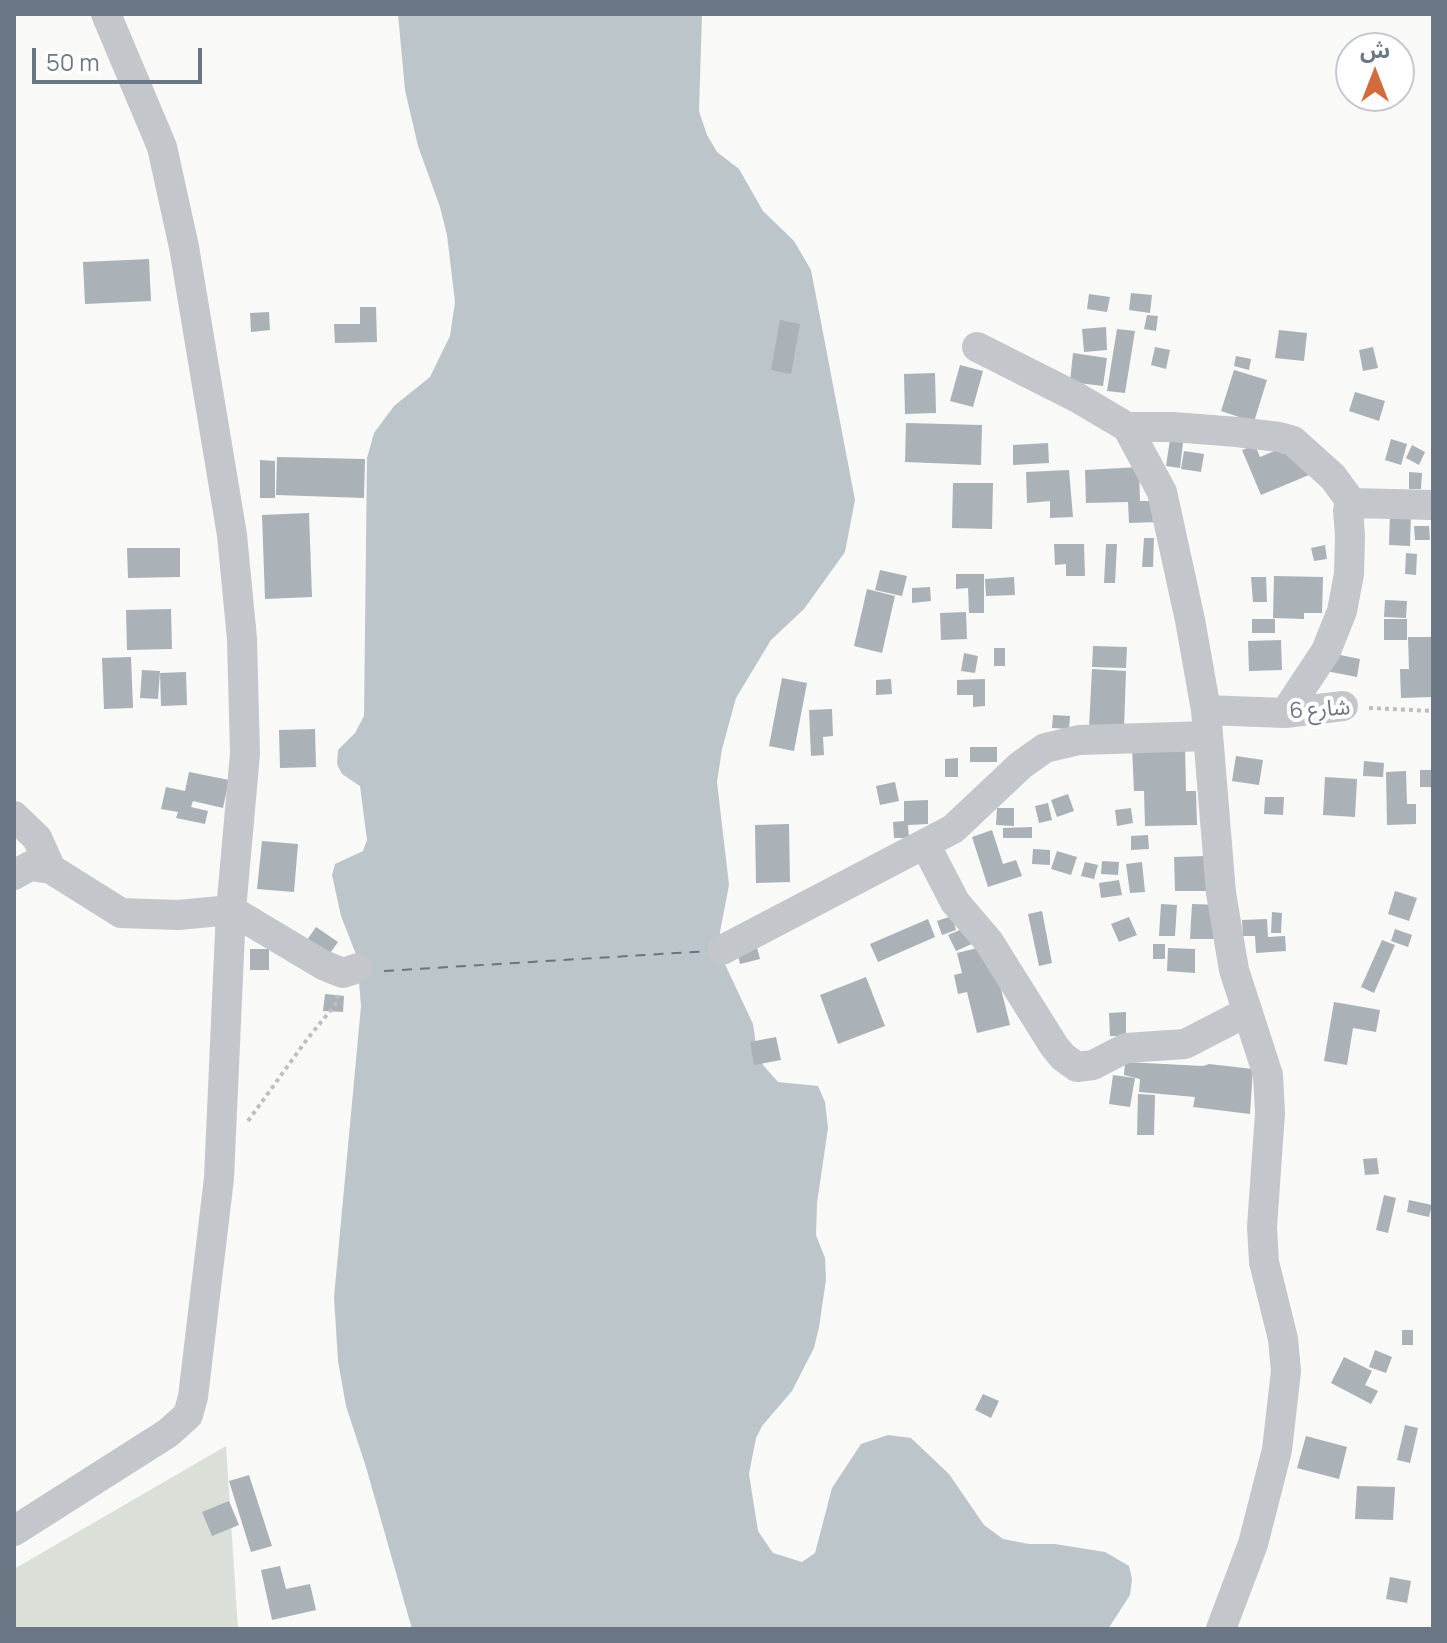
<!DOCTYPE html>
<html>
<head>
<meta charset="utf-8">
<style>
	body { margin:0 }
	#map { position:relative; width:1447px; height:1643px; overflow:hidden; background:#f9f9f7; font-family:Manrope,"Noto Sans Arabic",sans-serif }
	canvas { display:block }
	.frame { position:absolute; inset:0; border:16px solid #6b7785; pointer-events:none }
	.north { position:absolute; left:1335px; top:32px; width:80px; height:80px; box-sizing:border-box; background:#fff; border:2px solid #c4c9ce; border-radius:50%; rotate:0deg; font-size:22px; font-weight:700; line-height:32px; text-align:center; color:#6b7785 }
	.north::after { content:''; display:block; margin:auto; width:28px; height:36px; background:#d26c3d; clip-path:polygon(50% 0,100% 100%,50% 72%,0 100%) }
	.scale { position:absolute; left:32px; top:48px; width:170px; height:36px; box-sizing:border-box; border:4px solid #6b7785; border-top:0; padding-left:10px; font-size:24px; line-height:28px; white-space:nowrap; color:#6b7785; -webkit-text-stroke:6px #fff; paint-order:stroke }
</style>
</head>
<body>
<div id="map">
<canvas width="1447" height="1643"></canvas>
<div class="frame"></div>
<div class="north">ش</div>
<div class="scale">50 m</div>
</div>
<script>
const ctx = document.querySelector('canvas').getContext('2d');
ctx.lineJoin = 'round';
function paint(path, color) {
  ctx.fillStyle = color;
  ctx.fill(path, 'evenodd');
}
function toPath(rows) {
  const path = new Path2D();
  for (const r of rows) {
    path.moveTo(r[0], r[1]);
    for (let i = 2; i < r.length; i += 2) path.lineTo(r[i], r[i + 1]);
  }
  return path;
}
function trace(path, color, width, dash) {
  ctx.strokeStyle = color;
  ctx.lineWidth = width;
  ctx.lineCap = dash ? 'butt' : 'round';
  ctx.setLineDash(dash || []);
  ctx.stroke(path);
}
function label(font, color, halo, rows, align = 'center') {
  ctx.font = font + ' Manrope,"Noto Sans Arabic",sans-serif';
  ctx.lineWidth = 8;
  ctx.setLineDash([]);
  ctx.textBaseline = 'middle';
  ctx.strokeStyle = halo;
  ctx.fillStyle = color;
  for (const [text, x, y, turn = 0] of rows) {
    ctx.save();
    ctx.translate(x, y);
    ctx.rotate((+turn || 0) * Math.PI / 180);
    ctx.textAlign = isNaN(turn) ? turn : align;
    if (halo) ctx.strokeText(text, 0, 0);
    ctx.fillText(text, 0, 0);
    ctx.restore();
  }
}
paint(toPath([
	[226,1446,238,1629,14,1629,14,1569]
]), '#dadfd8');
paint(toPath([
	[398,14,702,14,699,111,707,135,717,152,739,169,763,211,794,241,811,270,855,500,845,552,804,609,771,640,736,698,722,749,717,782,729,885,720,932,723,960,753,1024,756,1045,763,1065,778,1082,818,1086,825,1102,828,1128,817,1203,816,1235,825,1258,826,1280,819,1327,814,1348,792,1391,762,1426,756,1438,749,1474,758,1531,773,1553,802,1562,815,1553,832,1488,861,1444,888,1435,911,1438,949,1474,984,1525,1003,1539,1029,1544,1055,1544,1105,1552,1129,1566,1132,1579,1130,1595,1108,1629,412,1629,366,1467,346,1406,338,1361,334,1297,361,1006,357,957,341,916,332,875,335,864,363,851,367,840,360,786,342,774,337,764,338,750,355,733,364,716,367,458,374,433,394,406,430,377,450,336,455,302,447,235,440,207,418,146,405,90]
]), '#bcc5c9');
trace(toPath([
	[384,971,710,951]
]), '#67777f', 2, [10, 8]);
paint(toPath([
	[149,259,151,301,85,304,83,262],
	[1131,293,1152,295,1150,313,1129,310],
	[1089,294,1110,297,1107,312,1087,309],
	[360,307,376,307,377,342,335,343,334,324,360,324],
	[269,312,270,330,251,332,250,313],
	[1147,315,1158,316,1156,331,1144,329],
	[780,320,800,324,791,374,771,370],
	[1106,327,1107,350,1084,352,1082,329],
	[1117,329,1135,331,1125,393,1107,391],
	[1279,330,1307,333,1304,361,1275,358],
	[1155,347,1170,350,1166,369,1151,365],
	[1373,347,1378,368,1363,371,1359,350],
	[1073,353,1107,358,1103,386,1070,382],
	[1236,356,1251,359,1249,370,1234,366],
	[960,365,983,371,973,407,950,401],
	[1234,370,1267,380,1254,422,1221,411],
	[935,373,936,413,905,414,904,374],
	[1355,392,1385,401,1379,421,1349,411],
	[906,423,982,425,981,465,905,462],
	[1171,433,1184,435,1180,468,1166,466],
	[1391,439,1407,444,1401,465,1385,460],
	[1048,443,1049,463,1013,465,1013,445],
	[1275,444,1309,475,1261,495,1242,450,1255,445,1260,457,1277,450],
	[1412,445,1425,452,1419,465,1406,458],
	[1184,451,1204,454,1201,472,1181,469],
	[277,457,365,459,364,498,276,495],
	[260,460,275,461,275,498,260,498],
	[1139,467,1140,501,1158,501,1159,522,1129,523,1128,502,1086,503,1085,470],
	[1069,470,1073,517,1050,518,1050,501,1027,503,1026,472],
	[1409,472,1422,473,1421,489,1409,489],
	[953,483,993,483,992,529,952,528],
	[1390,512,1411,513,1410,546,1389,545],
	[309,513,312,597,265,599,262,515],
	[1414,526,1429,526,1430,540,1415,540],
	[1144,538,1154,538,1153,567,1142,567],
	[1054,544,1084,544,1085,576,1066,576,1066,564,1055,565],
	[1106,544,1117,544,1115,583,1104,583],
	[1325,545,1327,559,1314,561,1311,548],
	[127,548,180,548,180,577,128,578],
	[1406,553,1417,554,1416,575,1405,574],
	[880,570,907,576,902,596,875,590],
	[956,574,984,574,984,613,969,613,968,588,956,589],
	[1274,576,1323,577,1322,613,1304,613,1304,619,1273,618],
	[1014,577,1015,595,986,596,985,579],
	[1251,577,1266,577,1267,602,1253,602],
	[930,587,931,601,912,603,912,588],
	[867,589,895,596,882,653,854,646],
	[1385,600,1407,601,1406,618,1384,617],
	[171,609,172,649,127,650,126,610],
	[966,612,967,639,941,640,940,613],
	[1252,619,1275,619,1275,633,1252,633],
	[1384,619,1407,619,1407,640,1384,640],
	[1408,637,1433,637,1433,697,1401,698,1400,669,1409,669],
	[1281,640,1282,670,1249,671,1248,641],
	[1093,646,1127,647,1126,668,1092,667],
	[994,648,1005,648,1005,666,994,666],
	[964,653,978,656,975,673,961,671],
	[1330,653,1360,659,1357,677,1326,671],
	[131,657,133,708,104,709,102,658],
	[1092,669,1126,671,1124,729,1089,728],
	[142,670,160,671,158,699,140,698],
	[186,672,187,705,161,706,160,673],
	[782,678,807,683,794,751,769,746],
	[891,679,892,694,876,695,876,680],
	[985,679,985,706,973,707,973,695,957,695,957,680],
	[832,709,833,736,823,737,824,755,811,756,809,710],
	[1053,715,1070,716,1069,729,1052,728],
	[315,729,316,767,280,768,279,730],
	[1185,746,1186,791,1196,791,1197,825,1145,826,1144,791,1134,791,1132,748],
	[970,747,997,747,997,762,970,762],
	[1236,756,1263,760,1259,785,1232,781],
	[958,758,958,777,945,777,945,759],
	[1364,761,1384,763,1383,777,1363,776],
	[1420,770,1433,770,1433,787,1420,787],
	[1406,771,1407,804,1416,804,1416,824,1387,825,1386,772],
	[189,772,229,780,223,808,193,801,191,807,208,811,205,824,176,818,178,812,161,809,166,787,185,791],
	[1325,777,1357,779,1355,817,1323,815],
	[895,782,899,801,880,805,876,786],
	[1068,794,1074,811,1057,817,1051,800],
	[1265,797,1284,797,1283,815,1264,814],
	[928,800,928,824,908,825,909,838,894,838,893,822,904,821,904,801],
	[1048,803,1052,820,1039,823,1035,806],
	[997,808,1014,808,1014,826,996,825],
	[1131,808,1133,823,1117,826,1115,810],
	[789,824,790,882,756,883,755,825],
	[1032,827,1032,838,1003,838,1003,828],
	[992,830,1003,864,1016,860,1022,876,988,887,972,837],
	[1148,835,1149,849,1131,850,1131,836],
	[262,841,298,844,294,892,257,889],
	[1033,849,1050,850,1050,865,1032,864],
	[1057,851,1077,857,1071,875,1051,869],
	[1206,856,1207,891,1175,891,1174,857],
	[1102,861,1119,862,1118,875,1101,874],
	[1085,862,1098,865,1094,879,1081,876],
	[1142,862,1145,892,1130,893,1126,864],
	[1119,880,1122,895,1101,898,1099,883],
	[1395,891,1417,898,1409,921,1388,914],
	[1161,904,1177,905,1175,936,1159,936],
	[1192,904,1219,905,1218,939,1190,939],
	[1042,911,1052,963,1039,966,1028,914],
	[1272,912,1282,913,1281,933,1271,933],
	[952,916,956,930,942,935,937,921],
	[1129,917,1137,935,1119,942,1111,924],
	[928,919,935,937,878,962,870,944],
	[1267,919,1268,937,1285,936,1286,951,1256,953,1255,936,1243,936,1242,920],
	[316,927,338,942,328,956,307,940],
	[967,927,974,943,956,951,948,935],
	[752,929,760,959,740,964,733,934],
	[1395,929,1412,935,1408,947,1391,941],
	[1382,940,1395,945,1374,993,1361,987],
	[1153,944,1165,944,1165,959,1153,959],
	[990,945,1010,1025,977,1033,967,992,958,994,954,975,962,973,957,953],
	[1168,948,1195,949,1195,973,1167,971],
	[250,949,269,949,269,970,250,970],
	[866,977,885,1026,838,1044,820,995],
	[325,994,344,996,343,1012,323,1011],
	[1334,1002,1380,1010,1376,1032,1353,1028,1347,1065,1324,1061],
	[1126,1012,1126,1036,1110,1036,1109,1013],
	[776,1037,781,1060,754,1065,750,1042],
	[1125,1062,1203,1066,1209,1064,1253,1069,1250,1114,1193,1107,1195,1097,1139,1092,1140,1079,1124,1075],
	[1113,1075,1135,1078,1130,1107,1109,1104],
	[1138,1094,1155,1095,1154,1135,1137,1135],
	[1377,1158,1379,1174,1365,1175,1363,1159],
	[1384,1195,1396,1198,1388,1233,1376,1230],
	[1409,1200,1432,1205,1429,1217,1407,1212],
	[1402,1330,1413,1330,1413,1345,1402,1345],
	[1375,1350,1392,1357,1386,1373,1369,1367],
	[1344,1357,1372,1371,1365,1385,1378,1391,1371,1404,1331,1383],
	[983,1394,999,1401,991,1418,975,1410],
	[1405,1425,1418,1428,1410,1463,1397,1460],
	[1306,1436,1347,1447,1339,1479,1297,1468],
	[249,1475,272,1546,251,1552,229,1481],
	[1357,1486,1395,1487,1393,1520,1355,1519],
	[229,1501,239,1525,212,1536,202,1512],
	[280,1566,286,1589,310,1584,316,1610,272,1620,261,1570],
	[1390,1577,1411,1581,1407,1603,1386,1599]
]), '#aab1b7');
trace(toPath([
	[1369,708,1433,711],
	[248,1121,308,1038,335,1005,338,995]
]), '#bdbfc2', 4, [4, 4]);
trace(toPath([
	[977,347,1078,398,1127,427,1162,492,1190,620,1206,710,1221,893,1234,970,1268,1075,1270,1113,1262,1227,1264,1262,1283,1339,1286,1371,1277,1450,1253,1544,1221,1629],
	[1127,427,1173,427,1237,432,1279,437,1293,441,1333,477,1352,503],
	[1352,503,1433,505],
	[1206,710,1285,713,1343,706],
	[1285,713,1326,651,1342,611,1349,574,1350,536,1348,510,1352,503],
	[14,816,37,838,51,869],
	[925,844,955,902,989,942,1054,1046,1063,1057,1077,1067,1093,1065,1126,1048,1185,1044,1247,1012],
	[14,875,30,866,51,869,121,913,178,915,231,910,323,965,343,973,358,968],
	[722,950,953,829,1021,765,1045,748,1079,740,1208,736],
	[14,1531,168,1433,188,1415,193,1397,219,1178,231,910,245,754,242,639,232,535,184,247,162,147,106,14]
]), '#c3c6ca', 30);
label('22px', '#6b7785', '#fff', [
	["شارع 6",1320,710,-4]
]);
</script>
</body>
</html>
